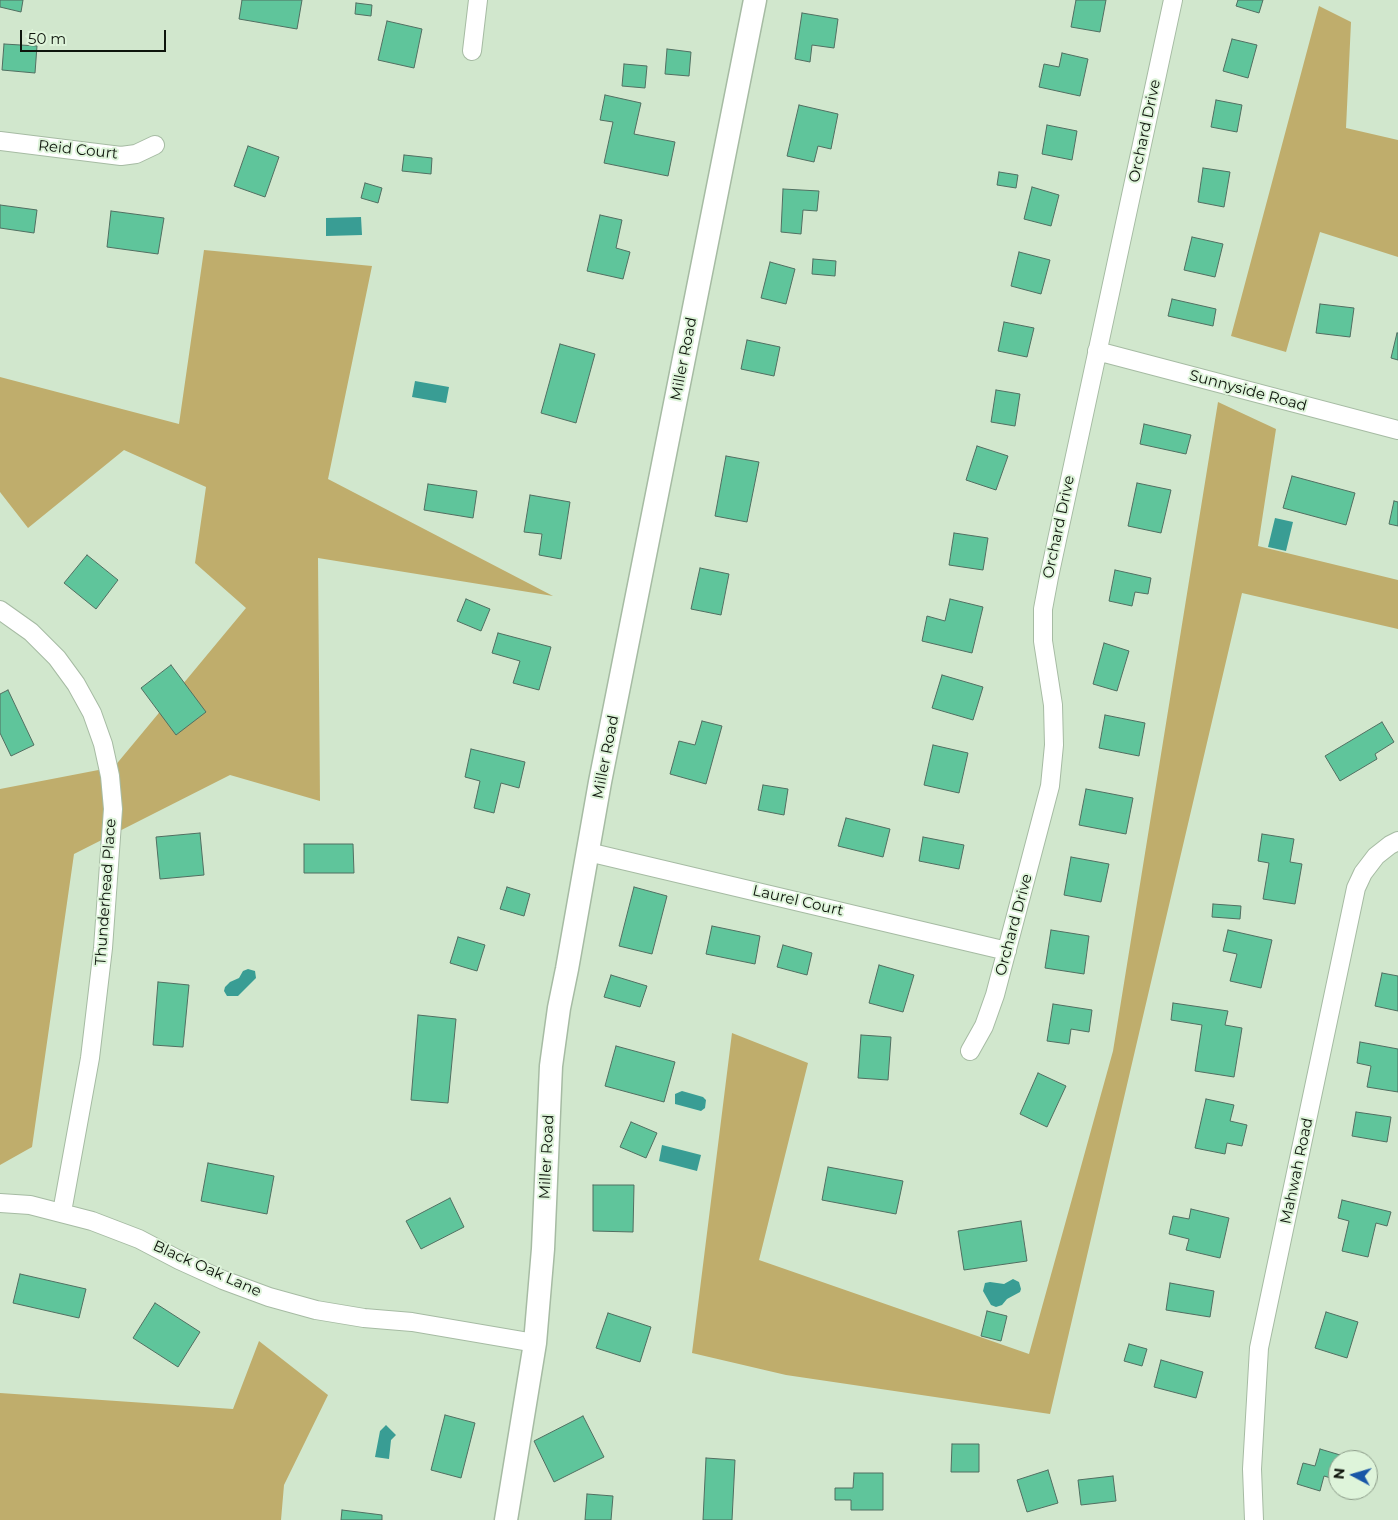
<!DOCTYPE html>
<html>
<head>
<meta charset="utf-8">
<style>
	body { margin:0 }
	#map { position:relative; width:1398px; height:1520px; overflow:hidden; background:#d1e7cd; font-family:Montserrat,sans-serif }
	canvas { display:block }
	.north { position:absolute; left:1328px; top:1450px; width:50px; height:50px; box-sizing:border-box; background:#def4da; border:1px solid #8b9b88; border-radius:50%; rotate:276deg; font-size:14px; font-weight:700; line-height:20px; text-align:center; color:#0e150c }
	.north::after { content:''; display:block; margin:auto; width:18px; height:22px; background:#1856a7; clip-path:polygon(50% 0,100% 100%,50% 72%,0 100%) }
	.scale { position:absolute; left:20px; top:30px; width:146px; height:22px; box-sizing:border-box; border:2px solid #0e150c; border-top:0; padding-left:6px; font-size:15px; line-height:18px; white-space:nowrap; color:#0e150c; -webkit-text-stroke:4px #def4da; paint-order:stroke }
</style>
</head>
<body>
<div id="map">
<canvas width="1398" height="1520"></canvas>
<div class="north">N</div>
<div class="scale">50 m</div>
</div>
<script>
const ctx = document.querySelector('canvas').getContext('2d');
ctx.lineJoin = 'round';
function paint(path, color) {
  ctx.fillStyle = color;
  ctx.fill(path, 'evenodd');
}
function toPath(rows) {
  const path = new Path2D();
  for (const r of rows) {
    path.moveTo(r[0], r[1]);
    for (let i = 2; i < r.length; i += 2) path.lineTo(r[i], r[i + 1]);
  }
  return path;
}
function trace(path, color, width, dash) {
  ctx.strokeStyle = color;
  ctx.lineWidth = width;
  ctx.lineCap = dash ? 'butt' : 'round';
  ctx.setLineDash(dash || []);
  ctx.stroke(path);
}
function label(font, color, halo, rows, align = 'center') {
  ctx.font = font + ' Montserrat,sans-serif';
  ctx.lineWidth = 4;
  ctx.setLineDash([]);
  ctx.textBaseline = 'middle';
  ctx.strokeStyle = halo;
  ctx.fillStyle = color;
  for (const [text, x, y, turn = 0] of rows) {
    ctx.save();
    ctx.translate(x, y);
    ctx.rotate((+turn || 0) * Math.PI / 180);
    ctx.textAlign = isNaN(turn) ? turn : align;
    if (halo) ctx.strokeText(text, 0, 0);
    ctx.fillText(text, 0, 0);
    ctx.restore();
  }
}
paint(toPath([
	[1319,6,1351,22,1346,128,1398,140,1398,257,1320,232,1286,352,1231,336],
	[204,250,372,266,328,479,553,596,318,558,320,801,230,775,74,854,32,1147,0,1165,0,789,114,767,246,608,195,563,206,487,124,450,28,528,0,492,0,377,179,424],
	[1218,402,1276,429,1258,546,1398,580,1398,629,1242,593,1050,1414,786,1375,692,1353,732,1033,808,1063,759,1260,1029,1354,1113,1051],
	[259,1341,328,1395,284,1485,281,1520,0,1520,0,1393,233,1409]
]), '#bfad6c');
paint(toPath([
	[361,217,362,235,326,236,326,218],
	[415,381,449,387,446,403,412,397],
	[1275,518,1293,522,1286,551,1268,547],
	[248,969,255,971,256,978,238,996,227,996,224,991,225,987,230,982,239,978,243,971],
	[682,1091,703,1097,706,1100,705,1108,701,1111,675,1104,675,1094],
	[662,1145,701,1155,697,1171,659,1161],
	[1013,1279,1019,1282,1021,1289,1020,1292,1007,1299,1002,1305,996,1307,991,1305,983,1291,985,1283,990,1282,1004,1284],
	[386,1425,396,1435,391,1440,389,1459,375,1457,380,1431]
]), '#399d94');
const building = toPath([
	[0,0,23,0,21,12,0,7,0,0],
	[242,0,302,0,297,29,239,19,242,0],
	[1076,0,1106,0,1100,32,1071,27,1076,0],
	[1238,0,1263,0,1259,13,1236,6,1238,0],
	[356,3,372,5,371,16,355,14,356,3],
	[802,13,838,19,834,48,812,45,810,62,795,59,802,13],
	[387,21,422,29,414,68,378,60,387,21],
	[1232,39,1257,45,1248,78,1223,71,1232,39],
	[4,44,37,46,35,73,2,70,4,44],
	[667,49,691,52,689,76,665,74,667,49],
	[1062,53,1088,59,1080,96,1039,87,1044,64,1059,67,1062,53],
	[624,64,647,66,645,88,622,86,624,64],
	[605,95,641,103,634,134,675,142,668,176,604,163,613,122,600,120,605,95],
	[1216,100,1242,105,1237,132,1211,127,1216,100],
	[799,105,838,114,831,149,818,146,814,162,787,156,799,105],
	[1047,125,1077,131,1072,160,1042,154,1047,125],
	[248,146,279,157,265,197,234,186,248,146],
	[404,155,432,158,431,174,402,171,404,155],
	[1203,168,1230,172,1224,207,1198,202,1203,168],
	[999,172,1018,175,1016,188,997,185,999,172],
	[365,183,382,188,378,203,361,198,365,183],
	[1032,187,1059,195,1051,226,1024,219,1032,187],
	[783,189,819,191,817,211,803,210,801,234,781,232,783,189],
	[0,205,37,210,34,233,0,228,0,205],
	[111,211,164,218,158,254,107,247,111,211],
	[600,215,622,220,616,248,630,252,623,279,587,271,600,215],
	[1192,237,1223,244,1215,277,1184,270,1192,237],
	[1019,252,1050,260,1041,294,1011,286,1019,252],
	[813,259,836,261,835,276,812,274,813,259],
	[770,262,795,269,786,304,761,298,770,262],
	[1172,299,1216,309,1213,326,1168,316,1172,299],
	[1320,304,1354,308,1350,337,1316,333,1320,304],
	[1004,322,1034,328,1027,357,998,351,1004,322],
	[1397,333,1398,333,1398,360,1391,358,1397,333],
	[747,340,780,347,774,376,741,369,747,340],
	[560,344,595,354,576,423,541,413,560,344],
	[996,390,1020,394,1015,426,991,422,996,390],
	[1144,424,1191,435,1186,454,1140,444,1144,424],
	[977,446,1008,456,996,490,966,480,977,446],
	[726,456,759,462,747,522,715,516,726,456],
	[1292,476,1355,493,1346,525,1283,508,1292,476],
	[1137,483,1171,490,1161,533,1128,526,1137,483],
	[428,484,477,491,473,518,424,510,428,484],
	[530,495,570,502,561,559,539,555,542,534,524,532,530,495],
	[1394,501,1398,502,1398,526,1389,524,1394,501],
	[954,533,988,538,983,570,949,565,954,533],
	[87,555,118,580,96,609,64,583,87,555],
	[700,568,729,574,721,615,691,609,700,568],
	[1115,570,1151,578,1148,594,1135,592,1132,606,1109,601,1115,570],
	[466,599,490,609,481,631,457,621,466,599],
	[950,599,983,607,972,653,922,641,927,616,945,621,950,599],
	[498,633,551,647,539,690,513,683,520,661,492,653,498,633],
	[1104,643,1129,651,1117,691,1093,684,1104,643],
	[171,665,206,712,176,735,141,688,171,665],
	[942,675,983,687,973,720,932,708,942,675],
	[8,690,34,745,11,756,0,733,0,694,8,690],
	[1105,715,1145,723,1139,756,1099,748,1105,715],
	[702,721,722,726,706,784,670,774,679,741,695,745,702,721],
	[1382,722,1394,742,1375,754,1377,759,1340,781,1325,756,1382,722],
	[933,745,968,753,959,793,924,785,933,745],
	[471,749,525,762,519,788,501,783,494,813,474,808,480,781,465,777,471,749],
	[763,785,788,789,784,815,758,810,763,785],
	[1086,789,1133,798,1126,834,1079,825,1086,789],
	[846,818,890,829,883,857,838,846,846,818],
	[200,833,204,875,160,879,156,837,200,833],
	[1262,834,1294,839,1290,862,1302,864,1295,904,1263,899,1269,863,1258,861,1262,834],
	[923,837,964,845,959,869,919,861,923,837],
	[304,844,353,844,354,873,304,873,304,844],
	[1071,857,1109,864,1101,902,1064,895,1071,857],
	[507,887,530,894,524,916,500,909,507,887],
	[634,887,667,896,652,954,619,946,634,887],
	[1213,904,1241,906,1240,919,1212,917,1213,904],
	[712,926,760,936,755,964,706,954,712,926],
	[1051,930,1089,936,1084,974,1045,968,1051,930],
	[1228,930,1272,940,1261,988,1230,981,1237,954,1223,951,1228,930],
	[458,937,485,945,477,971,450,963,458,937],
	[783,945,812,953,807,975,777,967,783,945],
	[879,965,914,975,903,1012,869,1003,879,965],
	[1382,973,1398,976,1398,1011,1375,1006,1382,973],
	[611,975,647,986,640,1007,604,997,611,975],
	[158,982,189,985,183,1047,153,1045,158,982],
	[1173,1003,1228,1011,1225,1025,1242,1028,1234,1077,1195,1071,1202,1025,1171,1020,1173,1003],
	[1053,1004,1092,1010,1089,1032,1071,1029,1069,1044,1047,1041,1053,1004],
	[418,1015,456,1019,448,1103,411,1100,418,1015],
	[861,1035,891,1037,888,1080,858,1078,861,1035],
	[1360,1042,1398,1049,1398,1092,1367,1087,1371,1066,1357,1063,1360,1042],
	[616,1046,675,1062,664,1102,605,1086,616,1046],
	[1038,1073,1066,1086,1047,1127,1020,1114,1038,1073],
	[1206,1099,1234,1105,1230,1121,1247,1125,1242,1146,1227,1143,1225,1154,1195,1148,1206,1099],
	[1356,1112,1391,1117,1387,1142,1352,1136,1356,1112],
	[631,1122,657,1133,646,1158,620,1147,631,1122],
	[208,1163,274,1176,267,1214,201,1201,208,1163],
	[828,1167,903,1181,896,1214,822,1200,828,1167],
	[593,1185,634,1185,633,1232,593,1231,593,1185],
	[450,1198,464,1227,421,1249,406,1221,450,1198],
	[1342,1200,1391,1212,1387,1226,1376,1223,1368,1257,1342,1251,1349,1221,1338,1218,1342,1200],
	[1191,1209,1229,1218,1220,1258,1186,1250,1189,1239,1169,1234,1173,1216,1189,1219,1191,1209],
	[1021,1221,1027,1261,964,1270,958,1231,1021,1221],
	[20,1274,86,1289,79,1318,13,1303,20,1274],
	[1170,1283,1214,1291,1210,1317,1166,1310,1170,1283],
	[155,1303,200,1332,178,1367,133,1338,155,1303],
	[987,1311,1007,1316,1001,1341,981,1336,987,1311],
	[1326,1312,1358,1322,1347,1358,1315,1348,1326,1312],
	[608,1313,651,1327,640,1362,596,1348,608,1313],
	[1129,1344,1147,1349,1142,1366,1124,1361,1129,1344],
	[1161,1360,1203,1372,1196,1398,1154,1387,1161,1360],
	[445,1415,475,1423,461,1478,431,1470,445,1415],
	[583,1416,604,1457,554,1482,534,1441,583,1416],
	[952,1444,979,1444,979,1472,951,1472,952,1444],
	[1320,1449,1357,1460,1338,1460,1338,1480,1324,1476,1320,1491,1297,1484,1303,1463,1315,1466,1320,1449],
	[706,1458,735,1460,732,1520,703,1520,706,1458],
	[1048,1470,1058,1503,1027,1512,1017,1480,1048,1470],
	[854,1473,883,1473,883,1510,851,1510,851,1500,835,1500,835,1488,853,1488,854,1473],
	[1113,1476,1116,1501,1081,1505,1078,1480,1113,1476],
	[587,1494,613,1496,611,1520,585,1520,587,1494],
	[342,1510,382,1515,382,1520,341,1520,342,1510]
]);
paint(building, '#5fc59b');
trace(building, '#516f61', 1);
const minor = toPath([
	[472,51,478,0],
	[0,141,121,156,136,154,155,145],
	[1097,351,1398,430],
	[0,610,31,632,57,658,76,684,92,713,103,744,110,776,113,809,103,948,90,1058,62,1212],
	[588,852,1007,951],
	[970,1051,984,1026,995,995,1050,786,1054,745,1053,705,1043,641,1043,609,1049,577,1173,0],
	[0,1203,30,1205,92,1221,139,1239,179,1260,223,1280,269,1297,316,1310,364,1318,412,1322,535,1343],
	[1254,1520,1252,1469,1259,1348,1356,888,1363,873,1376,856,1390,845,1398,841]
]);
const tertiary = toPath([
	[506,1520,535,1343,543,1249,551,1066,559,1008,567,969,600,782,755,0]
]);
trace(minor, '#a6bba3', 20);
trace(tertiary, '#a6bba3', 25);
trace(minor, '#fff', 18);
trace(tertiary, '#fff', 22);
label('15px', '#0e150c', '#def4da', [
	["Orchard Drive",1145,131,-78],
	["Reid Court",78,150,6],
	["Miller Road",684,359,-79],
	["Sunnyside Road",1248,391,15],
	["Orchard Drive",1059,527,-78],
	["Miller Road",606,757,-79],
	["Thunderhead Place",106,892,-86],
	["Laurel Court",798,901,13],
	["Orchard Drive",1014,925,-75],
	["Miller Road",547,1157,-87],
	["Mahwah Road",1297,1171,-78],
	["Black Oak Lane",207,1269,24]
]);
</script>
</body>
</html>
